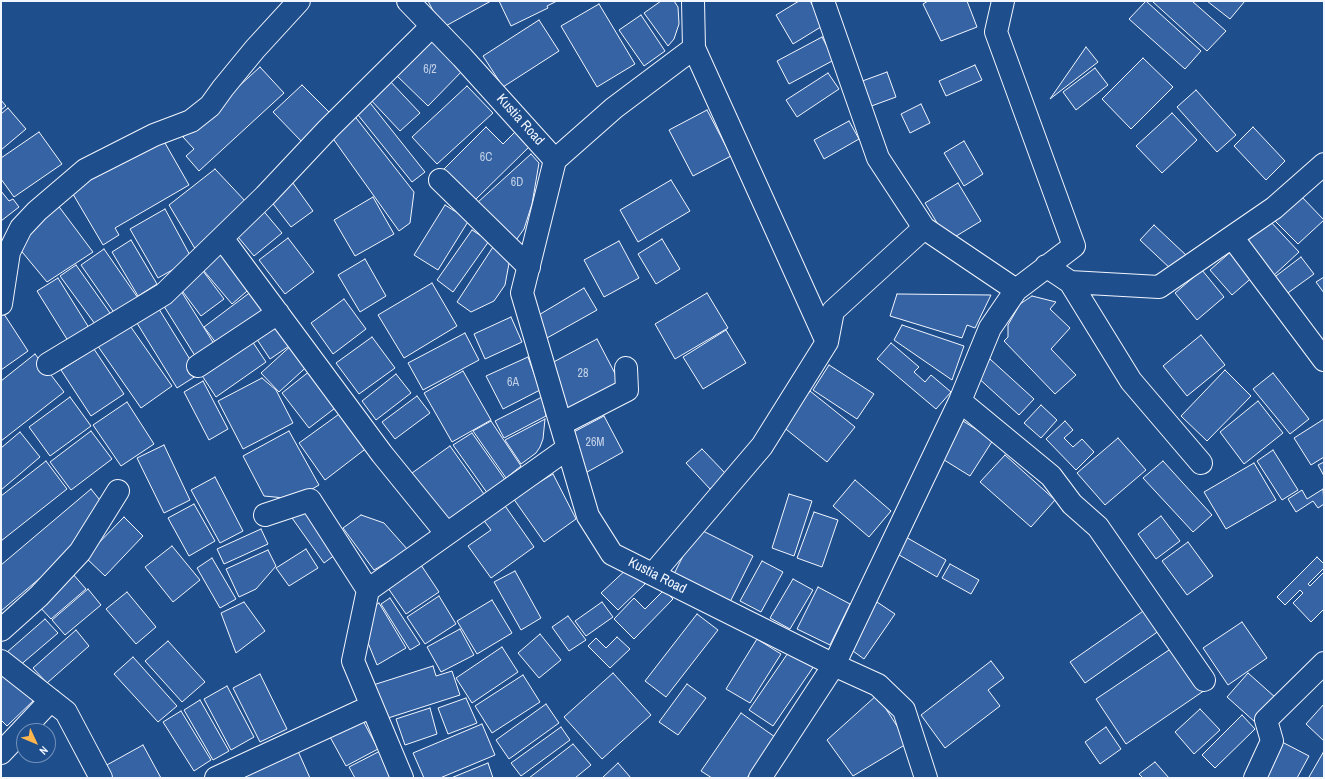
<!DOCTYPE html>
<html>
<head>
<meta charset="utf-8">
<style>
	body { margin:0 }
	#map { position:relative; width:1325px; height:779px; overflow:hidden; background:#1f4e8c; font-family:"Archivo Narrow",sans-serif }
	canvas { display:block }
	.frame { position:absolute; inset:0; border:2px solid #f2f6ff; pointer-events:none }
	.north { position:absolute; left:16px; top:723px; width:40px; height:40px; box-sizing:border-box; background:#1f4e8c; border:1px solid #7391ba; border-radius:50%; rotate:134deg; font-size:11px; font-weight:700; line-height:16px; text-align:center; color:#f2f6ff }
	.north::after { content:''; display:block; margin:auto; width:14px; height:18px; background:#ffb74d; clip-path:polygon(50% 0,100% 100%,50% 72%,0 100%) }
</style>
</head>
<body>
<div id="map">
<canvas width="1325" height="779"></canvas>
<div class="frame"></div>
<div class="north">N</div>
</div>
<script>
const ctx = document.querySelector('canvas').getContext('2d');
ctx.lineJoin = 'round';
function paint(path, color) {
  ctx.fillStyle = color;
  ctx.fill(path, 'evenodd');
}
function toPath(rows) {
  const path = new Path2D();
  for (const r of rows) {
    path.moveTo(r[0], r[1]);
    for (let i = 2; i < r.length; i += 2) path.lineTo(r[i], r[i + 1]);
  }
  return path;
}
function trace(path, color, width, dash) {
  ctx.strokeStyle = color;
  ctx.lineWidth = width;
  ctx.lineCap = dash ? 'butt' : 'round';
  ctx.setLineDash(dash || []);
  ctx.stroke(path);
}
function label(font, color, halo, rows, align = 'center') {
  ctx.font = font + ' "Archivo Narrow",sans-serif';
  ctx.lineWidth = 3;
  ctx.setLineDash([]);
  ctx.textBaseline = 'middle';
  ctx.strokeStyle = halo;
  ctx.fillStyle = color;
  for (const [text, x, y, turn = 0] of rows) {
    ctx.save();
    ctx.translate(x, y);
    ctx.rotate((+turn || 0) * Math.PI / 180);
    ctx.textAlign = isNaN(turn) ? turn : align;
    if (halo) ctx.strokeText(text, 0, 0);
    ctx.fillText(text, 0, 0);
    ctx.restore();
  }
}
const building = toPath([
	[428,1,491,1,442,28,428,1],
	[499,1,557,1,547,6,548,8,511,26,499,1],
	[661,1,674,1,678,7,679,24,674,39,668,46,644,13,661,1],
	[799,1,810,1,824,25,793,44,776,15,799,1],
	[928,1,967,1,977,27,941,41,923,4,928,1],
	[1146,1,1201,51,1185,69,1129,19,1146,1],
	[1152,1,1192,1,1226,31,1207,51,1152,1],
	[1207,1,1245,1,1230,19,1207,1],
	[599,4,635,64,597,87,561,26,599,4],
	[641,15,665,51,644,66,619,30,641,15],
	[539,20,559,51,503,87,483,56,539,20],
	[432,34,466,67,428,106,395,74,432,34],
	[822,37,834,60,789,84,777,61,822,37],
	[1086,47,1098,62,1050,99,1086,47],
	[1143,58,1173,87,1131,129,1102,99,1143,58],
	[975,65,982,80,946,96,939,81,975,65],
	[260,67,284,93,199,171,186,156,194,149,183,137,260,67],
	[1095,68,1108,85,1076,110,1063,92,1095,68],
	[887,72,896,97,866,108,857,83,887,72],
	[828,73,839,89,797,117,786,100,828,73],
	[388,79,420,113,400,131,369,98,388,79],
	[302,85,332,115,303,143,273,112,302,85],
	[467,86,493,113,437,164,412,137,467,86],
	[1196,90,1236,135,1217,152,1177,107,1196,90],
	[367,99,425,172,412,182,354,110,367,99],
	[1,100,6,106,1,110,1,100],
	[921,104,930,123,910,133,901,114,921,104],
	[8,108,26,129,1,150,1,114,8,108],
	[707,110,731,156,693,176,669,130,707,110],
	[1172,113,1197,140,1162,173,1136,146,1172,113],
	[353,114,414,192,410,223,399,231,329,133,353,114],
	[849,121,859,139,824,159,814,140,849,121],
	[486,127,503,144,515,132,529,147,474,201,443,170,486,127],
	[1253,127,1285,161,1266,180,1234,146,1253,127],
	[39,132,62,164,14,197,1,179,1,158,39,132],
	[161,136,189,185,115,228,119,235,103,245,70,189,161,136],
	[964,141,983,174,964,186,944,153,964,141],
	[531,154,539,163,532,204,524,229,514,243,477,203,531,154],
	[215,169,247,203,197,252,169,205,215,169],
	[290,179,313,211,291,227,267,196,290,179],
	[671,180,690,211,638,242,620,210,671,180],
	[958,183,981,221,948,241,925,203,958,183],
	[1,191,9,201,13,199,19,207,1,221,1,191],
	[1300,195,1324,220,1298,244,1274,220,1300,195],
	[373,197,394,234,355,256,334,220,373,197],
	[57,204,93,252,47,282,18,247,57,204],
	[445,205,469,220,438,270,414,255,445,205],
	[261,208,282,233,254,256,233,231,261,208],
	[165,209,192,259,158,278,130,229,165,209],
	[1269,220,1299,252,1272,277,1243,245,1269,220],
	[1154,225,1187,256,1173,271,1140,240,1154,225],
	[472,230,489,241,453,292,437,280,472,230],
	[288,238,314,272,285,294,259,260,288,238],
	[662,239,680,269,656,284,638,254,662,239],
	[131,240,157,284,138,296,112,252,131,240],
	[619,241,639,278,604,297,584,260,619,241],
	[220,246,253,286,232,304,198,264,220,246],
	[493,247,510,258,505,285,494,301,471,312,457,302,493,247],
	[104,249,138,298,115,314,81,265,104,249],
	[1234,249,1256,274,1232,295,1210,270,1234,249],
	[1301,257,1314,274,1285,295,1272,279,1301,257],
	[365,259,386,296,360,312,338,275,365,259],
	[76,265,110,313,95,324,60,276,76,265],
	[1202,270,1224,297,1197,320,1175,293,1202,270],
	[203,271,224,299,201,316,180,288,203,271],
	[1324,277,1324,293,1316,282,1324,277],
	[58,278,91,331,70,344,37,291,58,278],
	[432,283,457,326,404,358,378,315,432,283],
	[256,288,272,309,220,348,204,327,256,288],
	[584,288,597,310,547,338,537,316,584,288],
	[181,291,216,347,197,359,162,303,181,291],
	[707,293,728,328,675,359,655,324,707,293],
	[897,294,991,295,975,328,967,325,962,338,890,316,897,294],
	[1032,296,1056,302,1050,309,1070,328,1051,349,1076,375,1055,394,1004,341,1008,337,1008,325,1020,304,1032,296],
	[344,299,366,329,333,354,311,323,344,299],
	[154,301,199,374,177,388,132,315,154,301],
	[2,311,28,351,1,370,1,312,2,311],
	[511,317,522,342,485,359,474,334,511,317],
	[126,320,172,386,141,408,95,342,126,320],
	[278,324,292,344,270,359,256,338,278,324],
	[902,325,964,346,952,380,894,340,902,325],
	[726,330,746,363,703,389,683,357,726,330],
	[465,333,479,360,423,390,408,363,465,333],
	[1201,335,1225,365,1187,396,1163,366,1201,335],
	[372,337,395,368,359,394,336,363,372,337],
	[250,338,266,362,216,397,199,371,250,338],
	[597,339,620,383,568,410,546,366,597,339],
	[295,342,313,361,279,392,261,373,295,342],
	[891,343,919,367,914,372,925,382,931,375,951,392,936,409,877,359,891,343],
	[94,349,124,394,91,416,61,370,94,349],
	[35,354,64,392,1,441,1,381,35,354],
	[528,357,540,390,503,409,486,376,528,357],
	[990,359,1034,399,1019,415,975,375,990,359],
	[829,365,874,394,857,419,813,390,829,365],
	[315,367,343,402,309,428,282,393,315,367],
	[1225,370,1251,396,1207,441,1181,416,1225,370],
	[463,371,491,420,452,442,424,393,463,371],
	[1273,373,1309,419,1290,434,1253,389,1273,373],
	[396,374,411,393,376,420,362,401,396,374],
	[262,378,276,390,293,423,243,449,218,401,262,378],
	[203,381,228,429,209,440,184,392,203,381],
	[810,391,855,427,827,462,782,426,810,391],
	[417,396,430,413,395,439,382,422,417,396],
	[70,397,91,426,50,456,29,427,70,397],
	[542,397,546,416,504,438,495,421,542,397],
	[1258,401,1283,433,1244,464,1220,432,1258,401],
	[127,402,154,444,121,466,93,425,127,402],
	[1041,405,1057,420,1041,438,1024,423,1041,405],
	[342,412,368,447,325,480,299,443,342,412],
	[604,416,623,452,580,476,570,434,604,416],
	[545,419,543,439,540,447,536,453,521,464,505,440,545,419],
	[1324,419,1324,457,1311,465,1294,438,1324,419],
	[491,421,521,466,506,478,473,431,491,421],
	[963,421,993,440,970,476,941,458,963,421],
	[1065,421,1073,430,1064,438,1073,447,1082,439,1094,452,1076,470,1046,439,1065,421],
	[91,431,112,459,71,490,50,462,91,431],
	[289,431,319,485,295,499,264,496,243,456,289,431],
	[20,432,40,457,1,490,1,448,20,432],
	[472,433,506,481,488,494,453,445,472,433],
	[1118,438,1146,470,1105,505,1077,473,1118,438],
	[164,445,190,500,164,513,137,458,164,445],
	[450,446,484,494,447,521,412,473,450,446],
	[702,449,726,474,710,489,686,463,702,449],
	[1273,450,1298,490,1282,500,1257,461,1273,450],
	[1005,455,1055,500,1031,527,980,482,1005,455],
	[46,461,67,489,1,541,1,496,46,461],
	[1163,461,1212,515,1193,532,1143,478,1163,461],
	[1324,462,1324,476,1318,465,1324,462],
	[1254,463,1276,500,1226,529,1204,492,1254,463],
	[553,474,576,519,544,542,513,498,553,474],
	[215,477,243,531,220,543,191,490,215,477],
	[855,480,891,511,869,537,833,506,855,480],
	[91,489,103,504,78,546,1,611,1,565,91,489],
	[1323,489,1324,504,1318,508,1313,501,1296,512,1288,499,1302,490,1307,499,1323,489],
	[789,494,812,501,794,556,772,548,789,494],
	[503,503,534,547,491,578,468,546,491,530,482,518,503,503],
	[194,504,215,541,189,556,168,518,194,504],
	[307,507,339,552,324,563,292,518,307,507],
	[814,512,838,520,822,567,797,558,814,512],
	[361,515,384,523,408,550,374,570,343,528,361,515],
	[1161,516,1180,541,1156,559,1138,534,1161,516],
	[124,517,143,536,105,576,85,557,124,517],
	[697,528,753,556,730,602,674,574,697,528],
	[261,529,268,544,224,564,217,549,261,529],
	[904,536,946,560,937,577,894,552,904,536],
	[1188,542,1213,576,1187,595,1162,561,1188,542],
	[172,546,200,580,173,602,145,567,172,546],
	[306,549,318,568,289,586,276,568,306,549],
	[268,550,276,566,256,589,239,597,226,569,268,550],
	[1317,557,1324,564,1324,568,1308,584,1310,586,1324,572,1324,609,1311,622,1293,603,1303,593,1300,590,1285,605,1277,597,1317,557],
	[212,558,236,599,220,608,197,568,212,558],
	[762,561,783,572,761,612,740,601,762,561],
	[950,564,979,580,971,594,942,578,950,564],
	[421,565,439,592,406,614,388,588,421,565],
	[629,567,645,584,618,610,601,593,629,567],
	[515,571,541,618,521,630,494,582,515,571],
	[72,573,86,589,51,619,36,603,72,573],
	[793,579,813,590,790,629,770,618,793,579],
	[818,587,850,604,830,645,797,629,818,587],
	[88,589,101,605,65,635,52,620,88,589],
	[664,590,673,599,634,639,614,619,634,598,645,609,664,590],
	[127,592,156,627,136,644,106,609,127,592],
	[439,596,456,624,425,644,407,617,439,596],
	[390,598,420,644,410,650,381,604,390,598],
	[492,600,512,633,477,654,457,621,492,600],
	[244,602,265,631,236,653,221,613,244,602],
	[602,602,613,617,586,636,575,621,602,602],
	[877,602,895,614,864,659,846,646,877,602],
	[379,603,406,648,377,665,364,633,368,610,379,603],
	[1149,607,1163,628,1085,683,1070,662,1149,607],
	[697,614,718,630,666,697,645,681,697,614],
	[568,616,586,640,569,651,552,627,568,616],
	[45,619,58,633,18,667,6,653,45,619],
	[1242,622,1267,658,1228,685,1203,648,1242,622],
	[460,629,474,655,441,672,427,647,460,629],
	[76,630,89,646,47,683,33,668,76,630],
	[540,634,561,660,539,678,518,653,540,634],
	[617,637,630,649,610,668,588,646,596,638,606,648,617,637],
	[757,639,781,654,750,703,726,689,757,639],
	[168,641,205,682,182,702,145,661,168,641],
	[1178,644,1208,688,1126,744,1096,699,1178,644],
	[502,647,518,672,472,703,456,678,502,647],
	[790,650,814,666,773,726,749,710,790,650],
	[133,657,177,706,158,722,114,674,133,657],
	[991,661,1004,678,988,690,1000,706,945,748,921,715,991,661],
	[433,666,436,676,452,671,460,695,385,719,370,686,433,666],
	[8,669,36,698,7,726,1,720,1,676,8,669],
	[613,673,651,715,602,759,564,717,613,673],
	[1248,673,1276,698,1255,722,1227,697,1248,673],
	[260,674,287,729,260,742,233,688,260,674],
	[523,675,540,702,492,733,475,706,523,675],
	[687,684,706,698,678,735,659,722,687,684],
	[227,686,254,737,231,750,204,699,227,686],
	[877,695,908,743,853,776,827,740,877,695],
	[466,698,477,723,448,734,438,708,466,698],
	[200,700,229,751,213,760,184,710,200,700],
	[546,704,559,723,509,759,496,740,546,704],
	[1324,704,1324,741,1306,724,1324,704],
	[430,708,437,734,405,745,396,719,430,708],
	[1200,709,1220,730,1194,754,1175,732,1200,709],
	[181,711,211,760,194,771,163,722,181,711],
	[741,713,775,737,747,778,712,778,701,771,741,713],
	[1242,715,1255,729,1215,768,1202,755,1242,715],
	[362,719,378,749,346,766,330,737,362,719],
	[482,724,495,755,440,778,424,778,413,753,482,724],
	[561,727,570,740,521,776,511,763,561,727],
	[1106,727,1121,749,1100,764,1085,742,1106,727],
	[1282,742,1309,756,1297,778,1262,778,1282,742],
	[573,744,591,765,575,778,529,778,573,744],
	[143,745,161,778,112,778,105,766,143,745],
	[297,749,310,778,238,778,297,749],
	[382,750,397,778,355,778,349,767,382,750],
	[1324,751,1324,778,1311,778,1309,777,1324,751],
	[1155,762,1169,778,1143,778,1139,774,1155,762],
	[488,763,493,778,451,778,488,763],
	[618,763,631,778,602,778,618,763]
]);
paint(building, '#3563a3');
trace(building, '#f2f6ff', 1);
const minor = toPath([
	[408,1,462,57,555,160],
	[823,1,878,158,924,228,1016,290],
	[694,48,827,342],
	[555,160,522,293,588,516,612,554,834,665,878,685,904,710,926,778],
	[555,160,614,108,694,48,693,1],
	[440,180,529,267],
	[1232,237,1324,360],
	[222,238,382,454,447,534],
	[1046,266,1070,282,1159,287,1274,208,1324,164],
	[1070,282,1131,381,1201,463],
	[1,304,9,252,21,228,37,211,85,170,154,135,191,121,210,106,223,88,255,49,299,1],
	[48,364,164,294,265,196,328,129,432,26],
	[198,366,278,313],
	[960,401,1051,476,1072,504,1098,527,1204,680],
	[561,424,627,390,626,368],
	[265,515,310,500,368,590],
	[653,574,762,446,827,342,833,311,924,228],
	[1,630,39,596,80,552,118,491],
	[1,661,66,712,101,778],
	[1,753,51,700],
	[216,778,372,706],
	[402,778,353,661,368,590,568,448],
	[760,778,834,665,960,401,990,328,1016,290,1074,246,996,32,1003,1],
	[1255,778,1272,741,1266,720,1324,663]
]);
trace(minor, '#f2f6ff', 24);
trace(minor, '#1f4e8c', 22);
label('12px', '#c3d1e8', null, [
	["6/2",430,70],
	["6C",486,158],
	["6D",517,183],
	["28",583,374],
	["6A",513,383],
	["26M",595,443]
]);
label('14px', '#f2f6ff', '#1f4e8c', [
	["Kustia Road",520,120,48],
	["Kustia Road",657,576,27]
]);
</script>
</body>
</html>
